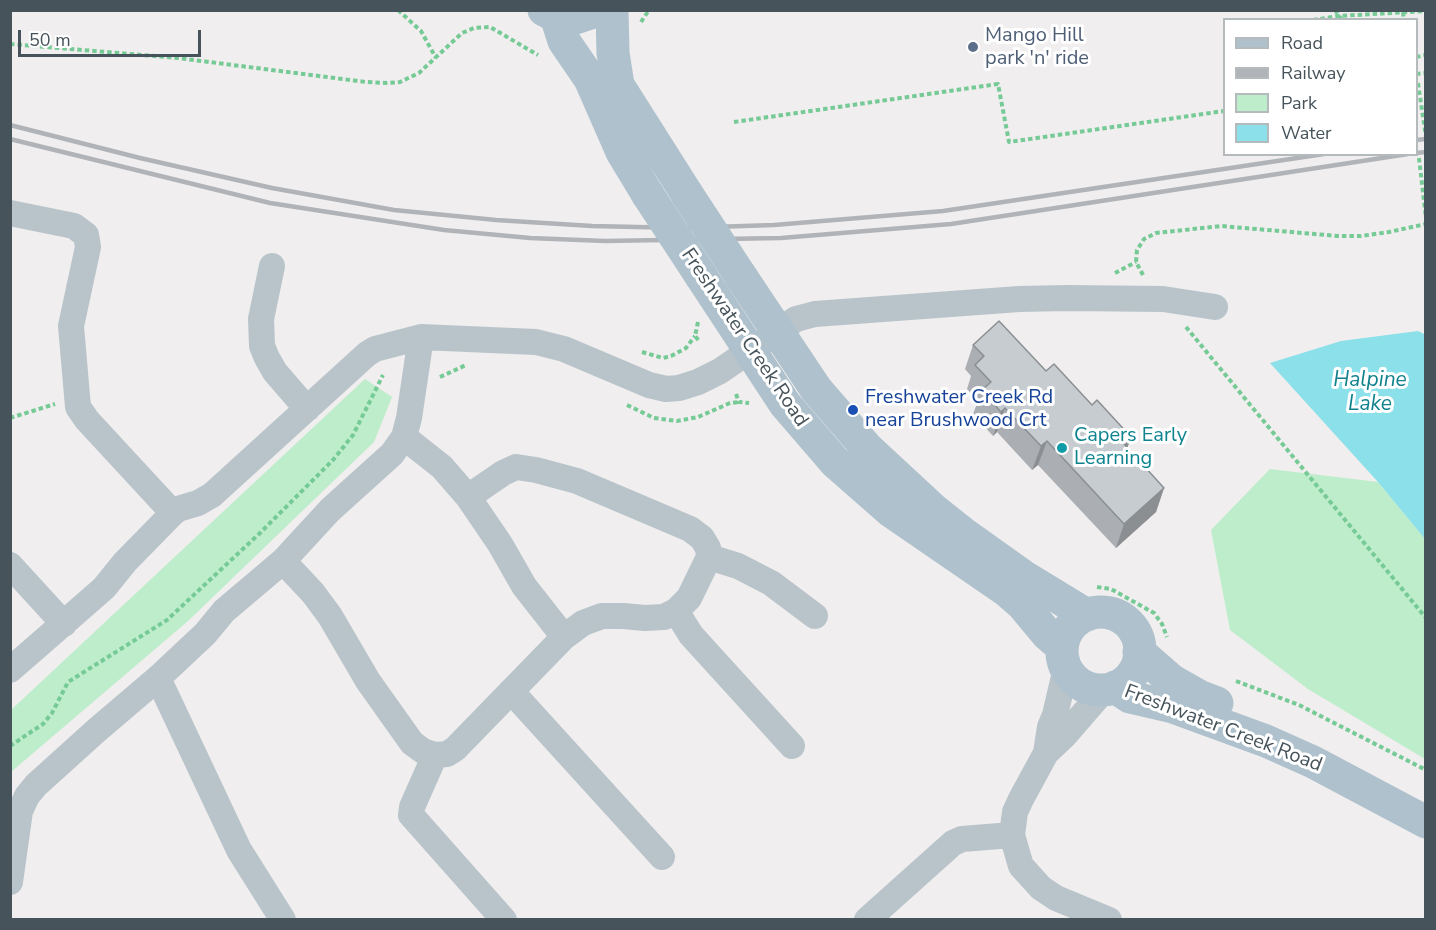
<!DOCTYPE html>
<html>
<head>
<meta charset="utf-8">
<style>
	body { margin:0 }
	#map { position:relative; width:1436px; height:930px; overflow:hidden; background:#f0eeee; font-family:"Nunito Sans",sans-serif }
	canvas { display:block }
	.frame { position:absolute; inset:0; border:12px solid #46535a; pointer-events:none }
	.legend { position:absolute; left:1223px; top:18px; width:195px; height:138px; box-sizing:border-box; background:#fff; border:2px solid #b5babd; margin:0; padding:8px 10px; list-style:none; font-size:18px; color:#46535a }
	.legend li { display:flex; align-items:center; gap:12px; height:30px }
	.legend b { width:30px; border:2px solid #b5babd }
	.scale { position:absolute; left:18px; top:30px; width:183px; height:27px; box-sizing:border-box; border:3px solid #46535a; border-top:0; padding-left:8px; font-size:18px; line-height:21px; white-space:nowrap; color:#46535a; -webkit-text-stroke:4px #fff; paint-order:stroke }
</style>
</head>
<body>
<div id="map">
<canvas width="1436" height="930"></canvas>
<div class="frame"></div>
<ul class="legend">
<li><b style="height:8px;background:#aec1cc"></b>Road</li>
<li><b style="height:8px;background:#b0b4b8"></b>Railway</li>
<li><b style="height:16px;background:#bdedca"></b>Park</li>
<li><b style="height:16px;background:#8be0e9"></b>Water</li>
</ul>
<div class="scale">50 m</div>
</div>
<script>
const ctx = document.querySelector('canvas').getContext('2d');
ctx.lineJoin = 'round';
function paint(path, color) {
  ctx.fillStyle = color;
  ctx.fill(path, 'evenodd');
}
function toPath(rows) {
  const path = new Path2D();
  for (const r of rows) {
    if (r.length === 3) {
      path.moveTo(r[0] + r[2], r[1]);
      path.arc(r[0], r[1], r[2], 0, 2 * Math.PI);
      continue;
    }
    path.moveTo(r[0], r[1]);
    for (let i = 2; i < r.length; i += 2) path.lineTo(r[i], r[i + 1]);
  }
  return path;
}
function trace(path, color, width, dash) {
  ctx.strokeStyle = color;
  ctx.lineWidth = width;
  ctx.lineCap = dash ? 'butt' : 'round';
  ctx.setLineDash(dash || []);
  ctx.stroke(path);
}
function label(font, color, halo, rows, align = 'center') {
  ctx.font = font + ' "Nunito Sans",sans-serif';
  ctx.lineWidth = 6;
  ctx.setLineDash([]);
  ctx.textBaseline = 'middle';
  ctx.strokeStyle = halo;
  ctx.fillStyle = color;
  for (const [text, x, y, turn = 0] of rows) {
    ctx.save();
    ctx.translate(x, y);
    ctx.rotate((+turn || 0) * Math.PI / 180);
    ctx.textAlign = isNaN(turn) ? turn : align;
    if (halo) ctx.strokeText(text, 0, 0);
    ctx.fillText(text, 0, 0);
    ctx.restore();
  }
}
paint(toPath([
	[365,379,392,397,374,442,188,621,11,772,11,710],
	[1270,469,1378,482,1425,539,1425,759,1308,689,1230,630,1211,530]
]), '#bdedca');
paint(toPath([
	[1418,331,1426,335,1425,539,1378,482,1270,363,1341,341]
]), '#8be0e9');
trace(toPath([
	[398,10,421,31,436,58],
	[1335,10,1342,20],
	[1403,12,1404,20],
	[1313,20,1339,16,1426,11],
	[641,22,649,10],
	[10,44,178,58,366,82,387,83,400,82,419,73,462,33,474,28,490,27,538,55],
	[1416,57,1426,55],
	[1416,74,1426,73],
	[1418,83,1426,137],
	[734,122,998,84,1009,142,1224,111],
	[1419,158,1426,218],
	[1115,273,1136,262],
	[1143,275,1136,262,1137,250,1144,239,1156,233,1221,226,1338,236,1361,236,1389,232,1426,224],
	[698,322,695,336,700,342],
	[1186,327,1426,618],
	[642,352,663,358,671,356,686,348,695,336],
	[440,377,466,365],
	[736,394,739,402,749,403],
	[627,405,654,418,677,421,698,417,730,403,739,402],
	[10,418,55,404],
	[1097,587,1111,589,1154,613,1162,624,1167,637],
	[1236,681,1299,705,1426,770],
	[10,746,43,724,52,713,68,682,167,620,260,533,333,460,353,435,383,375]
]), '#76ca96', 4, [4.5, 3]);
trace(toPath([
	[10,213,74,226,86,235,88,247,71,326,78,407,87,420,173,513],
	[272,266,261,319,262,346,267,358,275,372,307,409],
	[404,437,442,467,468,497,500,544,524,586,564,637],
	[709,557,738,566,771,583,815,616],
	[283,561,313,593,330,616,368,681,412,743,423,751,435,755,447,754,455,749,564,637,583,623,602,616,623,616,645,618,664,617,676,611,689,598,709,557,708,548,702,538,690,529,577,481,536,470,516,467,503,473,468,497],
	[10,565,64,624],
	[676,611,691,635,792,746],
	[10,670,104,588,125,562,173,513,178,509,198,503,212,495,367,354,375,349,421,337,536,342,564,349,649,385,666,389,679,388,698,382,720,371,796,319,815,314,1019,299,1068,298,1163,299,1215,307],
	[158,678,239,850,283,920],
	[1104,690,1065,735,1046,753,1021,799,1015,812,1012,835,1021,866,1041,888,1056,898,1109,920],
	[511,691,662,857],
	[1046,753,1050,727,1055,715,1066,668],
	[435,755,412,807,411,815,504,920],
	[10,882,20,811,27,796,36,785,97,730,158,678,205,634,224,611,283,561,330,510,392,454,404,437,409,418,421,337],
	[867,920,953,843,962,839,1012,835]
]), '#b9c4ca', 26);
trace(toPath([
	[544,10,556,16,575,18,599,10],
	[612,10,613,53,618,85,687,194],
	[556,16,564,41,590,79,622,152,648,195],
	[740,275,816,389,867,448,935,511,964,534,1023,576,1087,615],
	[701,276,785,404,835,462,892,512,1007,591,1022,604,1047,634,1062,647],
	[1101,651,39],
	[1139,652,1171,680,1201,697,1217,703],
	[1115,687,1130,697,1173,707,1266,741,1313,762,1426,822]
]), '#aec1cc', 33);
trace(toPath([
	[10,125,140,158,272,188,394,210,496,220,592,226,682,228,774,225,943,211,1324,154],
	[10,139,270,203,444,230,530,238,605,241,781,238,951,224,1408,154],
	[1416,140,1426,139],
	[1416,153,1426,152]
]), '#b0b4b8', 4.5);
trace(toPath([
	[687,194,740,275],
	[648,195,701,276]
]), '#aec1cc', 33);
paint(toPath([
	[973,345,1046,371,1092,405,1131,437,1127,448,1164,488,1156,512,1116,548,1038,465,1032,470,997,432,993,436,973,414,978,401,967,389,971,376,965,369]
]), '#abafb3');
paint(toPath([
	[1005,408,997,432,993,436,1001,412],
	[1131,437,1123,461,1124,444],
	[1047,441,1038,465,1032,470,1041,446],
	[1164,488,1156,512,1116,548,1124,524]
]), '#8b8f92');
const building = toPath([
	[999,321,1046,371,1054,364,1092,405,1097,400,1131,437,1124,444,1164,488,1124,524,1047,441,1041,446,1005,408,1001,412,982,390,991,382,975,365,984,356,973,345,999,321]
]);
paint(building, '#c7ccd0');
trace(building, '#8b8f92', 1.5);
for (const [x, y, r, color] of [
	[973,47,6,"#5c6f8a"],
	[853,410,6,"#1a4fb4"],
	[1062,448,6,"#0f9aa8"]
]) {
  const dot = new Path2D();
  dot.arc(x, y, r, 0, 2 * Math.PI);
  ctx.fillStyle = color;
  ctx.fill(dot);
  trace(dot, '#fff', 2);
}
label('20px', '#4e5e75', '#fff', [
	["Mango Hill",985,36],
	["park 'n' ride",985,59]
], 'left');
label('20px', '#46535a', '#fff', [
	["Freshwater Creek Road",744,338,56],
	["Freshwater Creek Road",1223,729,21]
]);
label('20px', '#164399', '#fff', [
	["Freshwater Creek Rd",865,398],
	["near Brushwood Crt",865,421]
], 'left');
label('20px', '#0d838f', '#fff', [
	["Capers Early",1074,436],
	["Learning",1074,459]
], 'left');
label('italic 21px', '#11828d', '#fff', [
	["Halpine",1370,381],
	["Lake",1370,405]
]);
</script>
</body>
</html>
